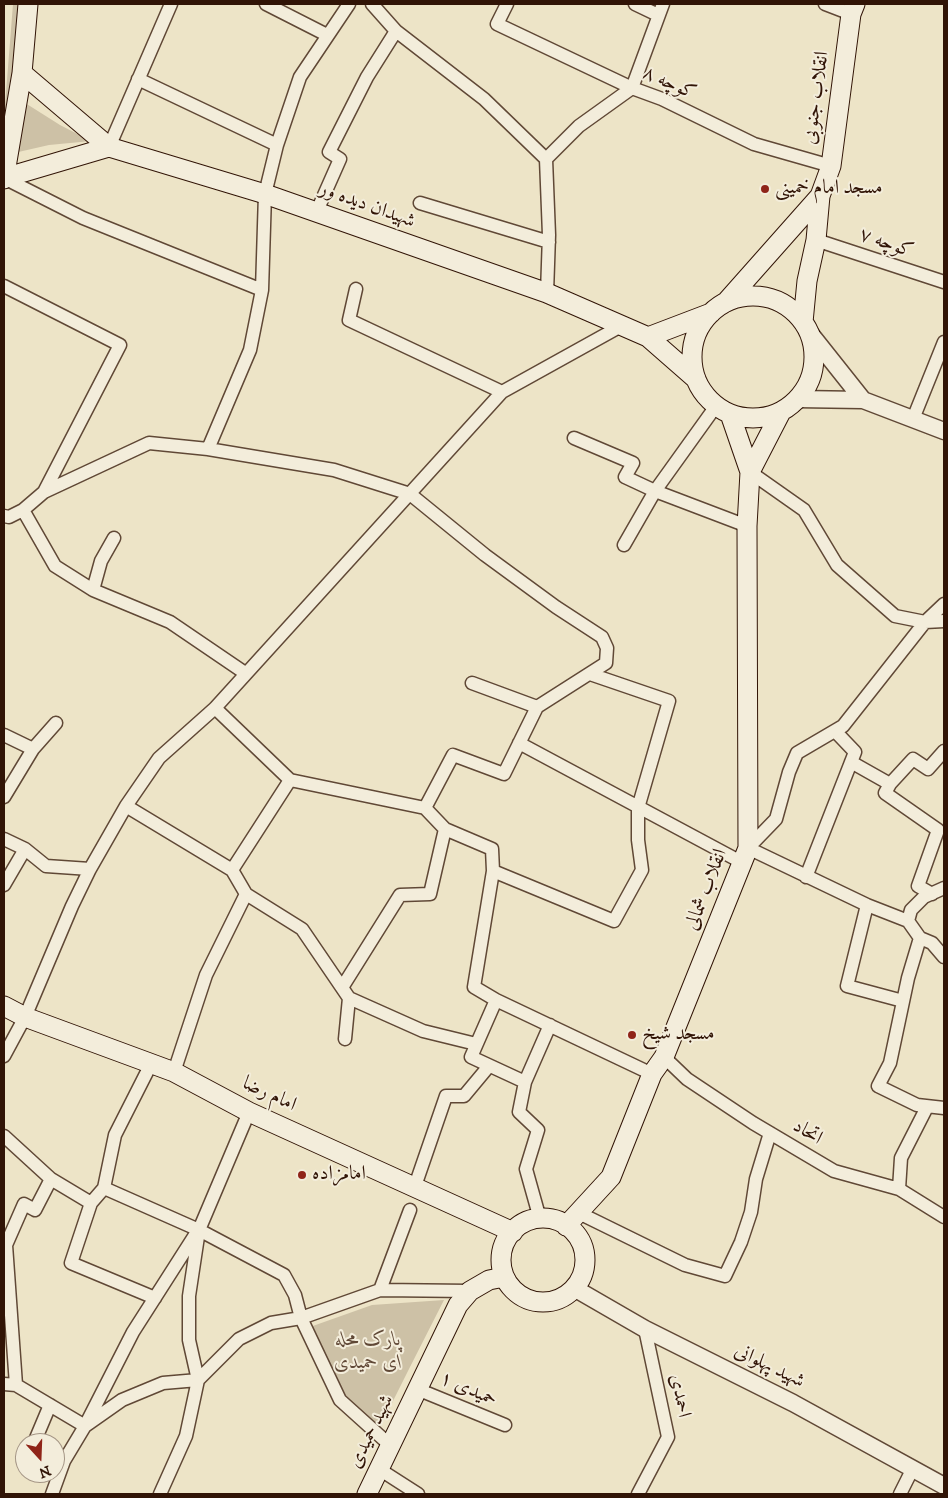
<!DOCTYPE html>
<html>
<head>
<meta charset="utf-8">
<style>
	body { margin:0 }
	#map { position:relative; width:948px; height:1498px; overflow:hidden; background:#ede4c7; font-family:"IM FELL DW Pica",serif }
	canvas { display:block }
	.frame { position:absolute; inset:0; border:5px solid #311406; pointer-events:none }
	.north { position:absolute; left:15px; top:1433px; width:50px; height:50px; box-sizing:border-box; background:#f3eddb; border:1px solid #a59686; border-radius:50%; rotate:160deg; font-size:14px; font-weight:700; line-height:20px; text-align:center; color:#311406 }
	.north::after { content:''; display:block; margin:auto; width:18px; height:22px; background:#8f2418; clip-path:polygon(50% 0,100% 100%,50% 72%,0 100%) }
</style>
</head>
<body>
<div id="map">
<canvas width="948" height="1498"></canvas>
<div class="frame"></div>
<div class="north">N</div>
</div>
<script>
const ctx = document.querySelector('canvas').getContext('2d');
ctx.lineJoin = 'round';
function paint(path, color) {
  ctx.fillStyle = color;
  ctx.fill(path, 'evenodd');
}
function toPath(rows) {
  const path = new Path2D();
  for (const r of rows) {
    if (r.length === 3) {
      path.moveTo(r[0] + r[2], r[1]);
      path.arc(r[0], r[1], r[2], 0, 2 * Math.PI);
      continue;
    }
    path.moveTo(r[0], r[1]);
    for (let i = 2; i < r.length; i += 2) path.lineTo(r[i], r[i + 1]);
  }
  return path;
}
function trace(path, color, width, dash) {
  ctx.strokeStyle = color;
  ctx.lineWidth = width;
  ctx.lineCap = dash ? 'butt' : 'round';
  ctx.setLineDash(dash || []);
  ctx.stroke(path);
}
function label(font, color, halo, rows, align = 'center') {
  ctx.font = font + ' "IM FELL DW Pica",Amiri,serif';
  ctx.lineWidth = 4;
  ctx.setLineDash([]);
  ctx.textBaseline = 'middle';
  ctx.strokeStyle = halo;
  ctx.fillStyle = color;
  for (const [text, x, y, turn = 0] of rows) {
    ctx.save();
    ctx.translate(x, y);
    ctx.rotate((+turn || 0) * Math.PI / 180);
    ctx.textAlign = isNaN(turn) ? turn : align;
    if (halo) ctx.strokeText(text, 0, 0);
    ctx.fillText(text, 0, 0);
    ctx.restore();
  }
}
paint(toPath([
	[13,4,24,4,4,148,4,118],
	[22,101,60,125,91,141,49,145,14,153],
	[444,1300,410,1367,377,1433,349,1405,310,1327,372,1305]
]), '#cdc1a6');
const minor = toPath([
	[266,4,327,35],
	[372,4,396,31,484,99,546,159,549,235,547,293],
	[507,4,497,24,632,88,662,99,754,144,831,166],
	[635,4,658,15],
	[825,4,851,14],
	[138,79,277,145],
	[109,147,171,4],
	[546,159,579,126,632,88,663,4],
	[4,178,83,218,262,290],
	[420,203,549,242],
	[317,211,340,159,329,152,367,77,396,31],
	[816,240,944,282],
	[4,286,120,345,44,492],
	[356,289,349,320,502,392],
	[913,419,944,342],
	[574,438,633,463,625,477,655,491,747,526],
	[208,449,334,470,410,494,485,555,556,607,602,637,607,648,606,663,537,707,504,774,453,755,425,808,290,780,215,708],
	[750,472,804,510,837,565,895,616,925,622,944,621],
	[23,510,44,492,149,443,208,449,250,350,262,290,265,194,277,145,300,77,349,4],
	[4,516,9,517,23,510,55,566,93,590,170,622,245,673],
	[624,545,655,491,716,406],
	[93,590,101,561,114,538],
	[944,604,925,622,843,726,797,753,789,772,776,819,748,848,867,905,908,921,911,910,924,897,944,888],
	[472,683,537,707],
	[4,735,33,749],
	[519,743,743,863],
	[851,762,890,784,885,793,938,830,918,886,932,894],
	[890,784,913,759,928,769,944,751],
	[4,797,33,749,56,723],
	[126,806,232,870,246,894,302,929,349,998,345,1039],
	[425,808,445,829,492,849,493,871,474,987,496,1000,652,1074],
	[4,839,25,849,46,866,90,869],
	[232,870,290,780],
	[493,871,614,921,642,870,638,840,638,808,669,701,590,674],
	[806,877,855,752,835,731],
	[4,885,25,849],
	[867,905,847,986,903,1001],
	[908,921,920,938,908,978,890,1063,878,1086,917,1105,944,1108],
	[920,938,932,943,944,957],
	[343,986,400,895,430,894,445,829],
	[349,998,423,1031,476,1044],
	[496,1000,471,1057,525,1082],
	[4,1056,25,1017,72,906,90,869,126,806,159,758,215,708,502,392,621,326],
	[664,1057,687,1079,753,1123,834,1171,899,1189,944,1217],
	[151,1064,115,1135,104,1188,199,1230],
	[174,1072,206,975,246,894],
	[4,1136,51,1179,35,1210,24,1204,6,1245,16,1385],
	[51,1179,91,1203],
	[415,1186,446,1096,464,1096,489,1066],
	[104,1188,91,1203,71,1263,155,1298],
	[899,1189,901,1158,927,1107],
	[579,1213,685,1265,725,1276,741,1242,751,1212,756,1179,770,1133],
	[540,1219,526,1169,538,1130,519,1112,525,1082,550,1025],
	[380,1290,410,1210],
	[4,1384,16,1385,85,1426,122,1400,163,1383,198,1380,189,1340,189,1296,199,1230],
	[417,1389,505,1425],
	[34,1443,50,1405],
	[391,1446,340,1400,301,1318,380,1290,470,1291],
	[379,1469,418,1494],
	[52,1494,64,1461,85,1426,133,1332,195,1235],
	[160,1494,186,1436,198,1380,239,1339,271,1323,301,1318,295,1295,284,1275,199,1230,249,1112],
	[638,1494,668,1437,645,1329],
	[900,1494,913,1468]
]);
const tertiary = toPath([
	[809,332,863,400],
	[797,399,863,400,944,431],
	[574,1288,645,1329,793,1403,944,1486]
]);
const secondary = toPath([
	[22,73,109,147,265,194,547,293,648,337,696,379],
	[4,178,109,147],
	[4,179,22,73,28,4],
	[753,357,61],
	[726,302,820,196],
	[803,322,807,281,816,240,820,196,831,166,851,14,855,4],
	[648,337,711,313],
	[750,472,781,412],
	[4,1006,25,1017,174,1072,249,1112,513,1232],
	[543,1260,42],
	[566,1226,611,1177,652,1074,664,1057,748,848,747,526,750,472,730,414],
	[367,1494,458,1305,470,1291,489,1280,504,1277]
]);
trace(minor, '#604836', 15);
trace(tertiary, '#604836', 19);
trace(secondary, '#311406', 21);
trace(minor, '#f3eddb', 12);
trace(tertiary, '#f3eddb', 16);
trace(secondary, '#f3eddb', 19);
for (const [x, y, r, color] of [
	[765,189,5,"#8f2418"],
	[632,1035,5,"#8f2418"],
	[302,1175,5,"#8f2418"]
]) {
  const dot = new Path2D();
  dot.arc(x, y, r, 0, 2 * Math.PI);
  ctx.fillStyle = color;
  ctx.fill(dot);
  trace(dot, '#f3eddb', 2);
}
label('20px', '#311406', '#f3eddb', [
	["کوچه ۸",669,84,24],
	["انقلاب جنوبی",817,98,-82],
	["شهیدان دیده ور",367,206,20],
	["کوچه ۷",886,244,19],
	["انقلاب شمالی",707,890,-69],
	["امام رضا",269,1095,25],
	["اتحاد",807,1133,31],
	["شهید پهلوانی",769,1367,26],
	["حمیدی ۱",468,1390,23],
	["احمدی",679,1396,79],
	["شهید حمیدی",372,1432,-64]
]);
label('20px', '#311406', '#f3eddb', [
	["مسجد امام خمینی",775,189],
	["مسجد شیخ",642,1035],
	["امامزاده",312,1175]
], 'left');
label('italic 20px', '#604836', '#f3eddb', [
	["پارک محله",368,1341],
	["ای حمیدی",368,1364]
]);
</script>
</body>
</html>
